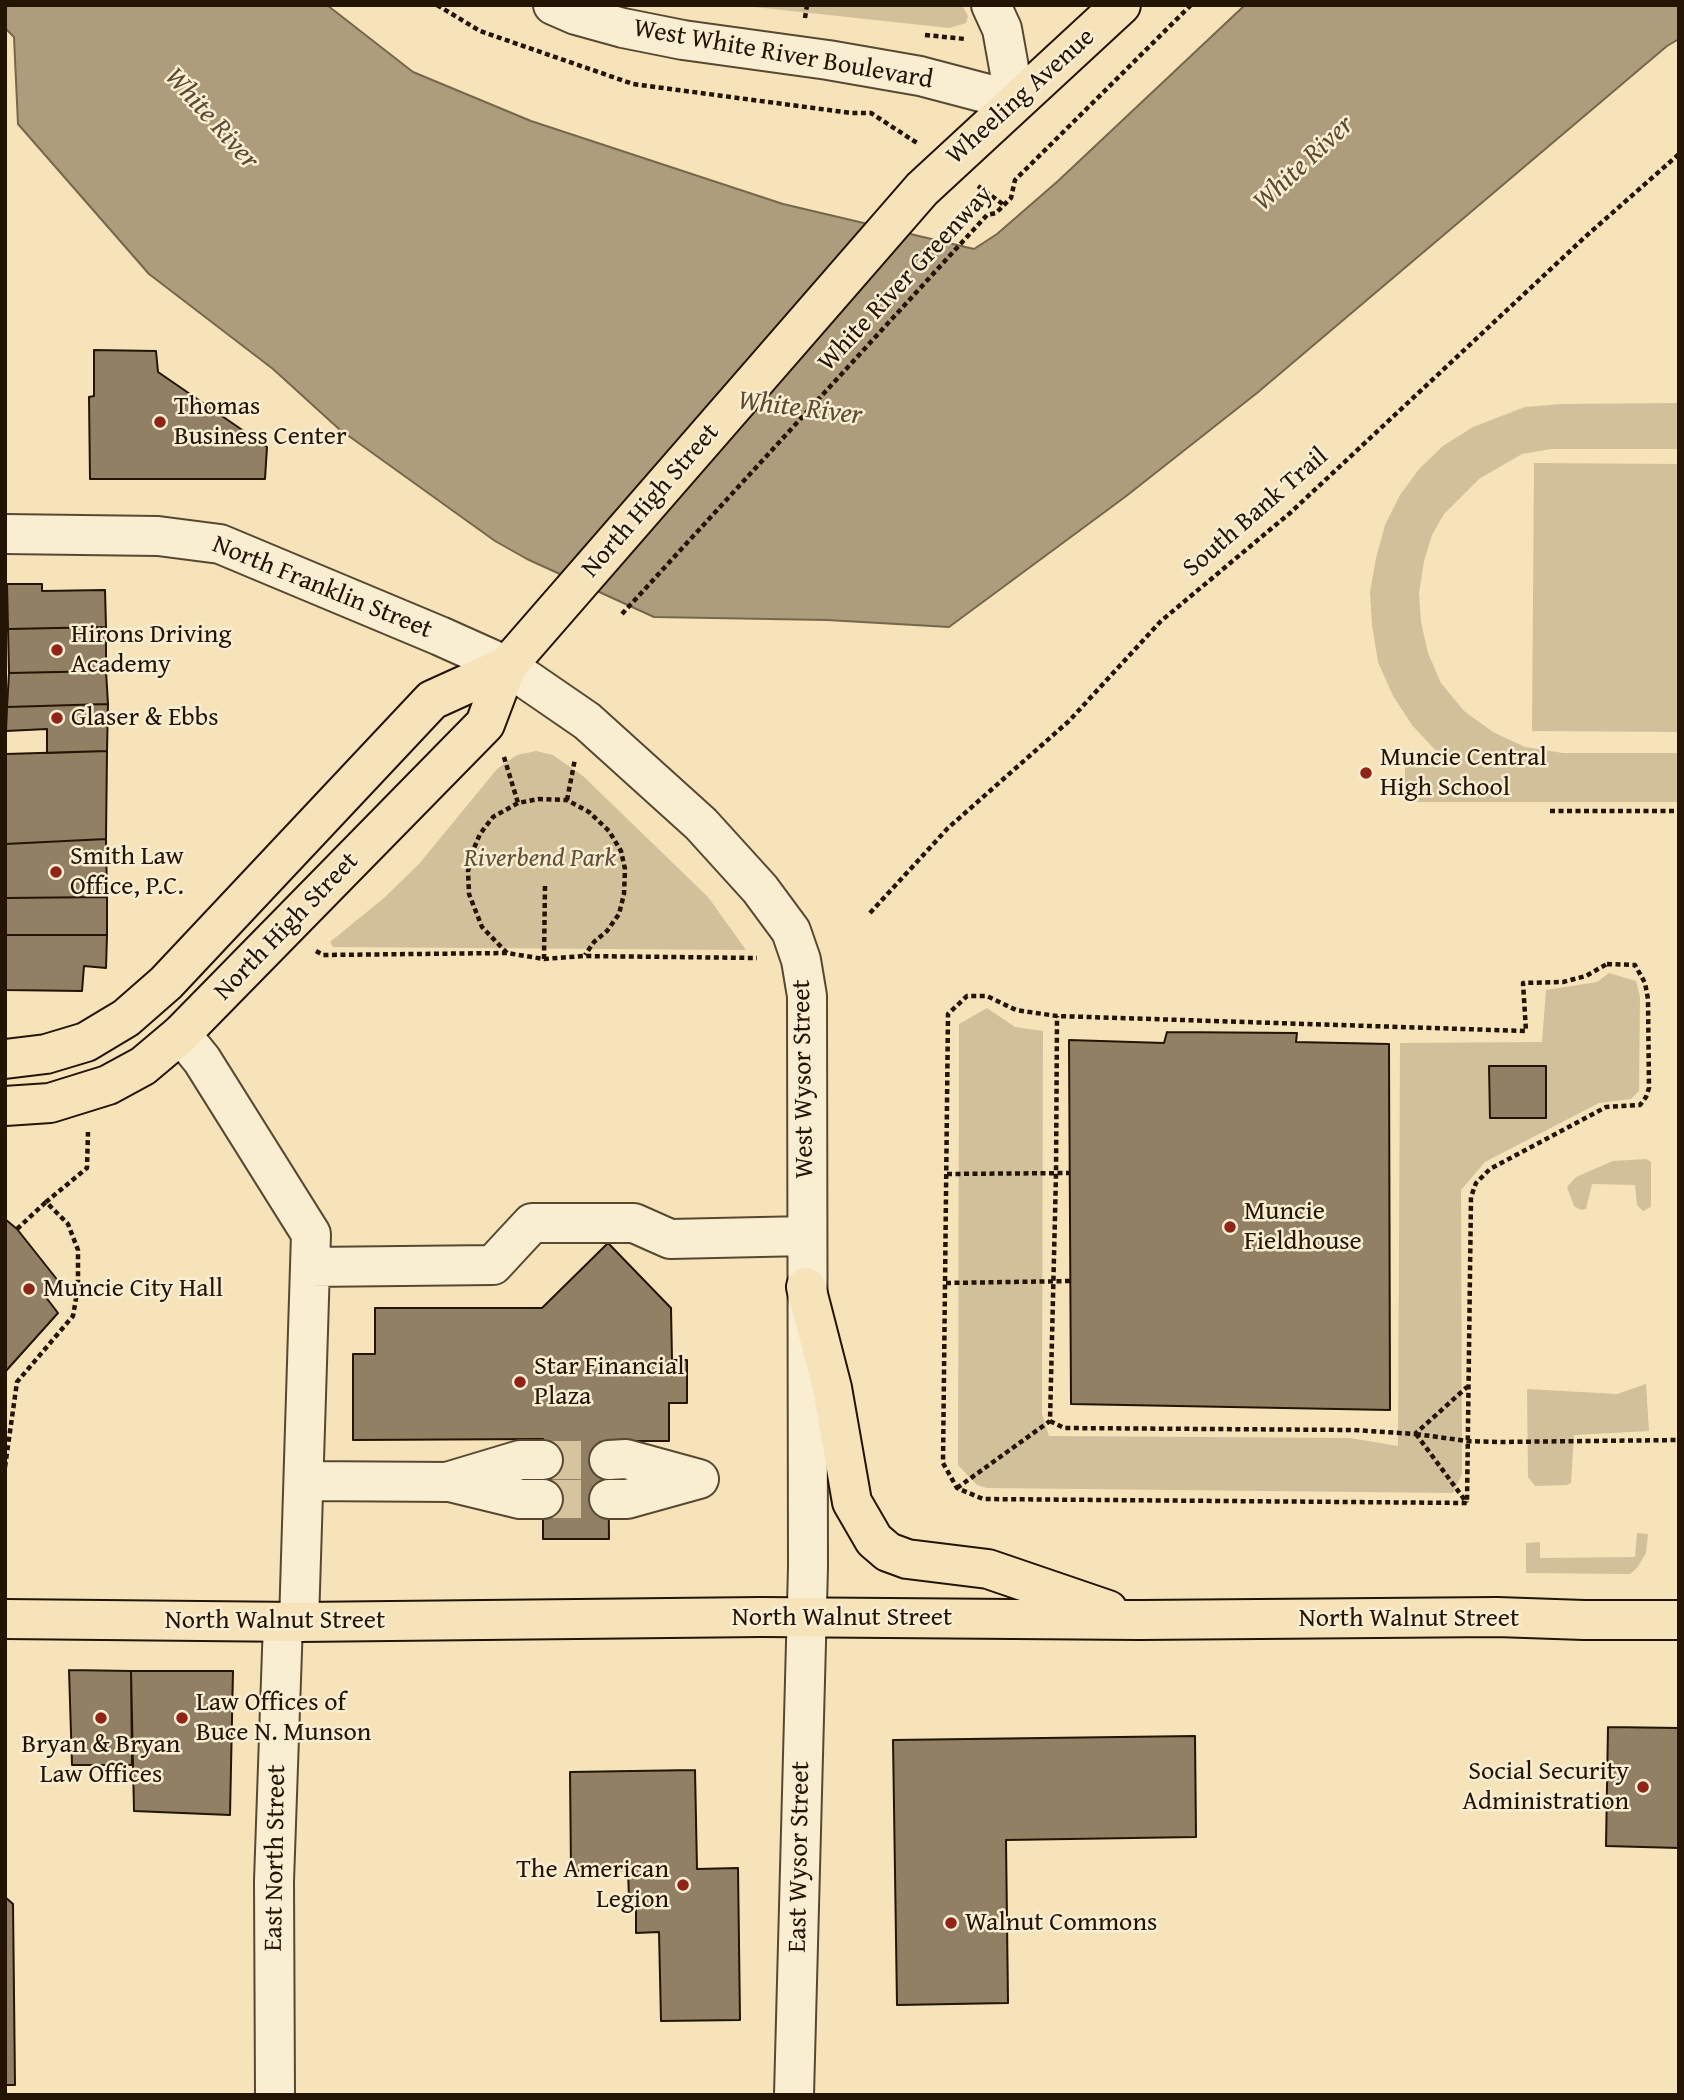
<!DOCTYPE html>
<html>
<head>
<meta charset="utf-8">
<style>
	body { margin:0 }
	#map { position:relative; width:1684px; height:2100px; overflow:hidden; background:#f6e3ba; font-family:"Gentium Book Plus",serif }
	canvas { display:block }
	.frame { position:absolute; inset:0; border:7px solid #231404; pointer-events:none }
</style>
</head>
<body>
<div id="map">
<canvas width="1684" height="2100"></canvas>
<div class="frame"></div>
</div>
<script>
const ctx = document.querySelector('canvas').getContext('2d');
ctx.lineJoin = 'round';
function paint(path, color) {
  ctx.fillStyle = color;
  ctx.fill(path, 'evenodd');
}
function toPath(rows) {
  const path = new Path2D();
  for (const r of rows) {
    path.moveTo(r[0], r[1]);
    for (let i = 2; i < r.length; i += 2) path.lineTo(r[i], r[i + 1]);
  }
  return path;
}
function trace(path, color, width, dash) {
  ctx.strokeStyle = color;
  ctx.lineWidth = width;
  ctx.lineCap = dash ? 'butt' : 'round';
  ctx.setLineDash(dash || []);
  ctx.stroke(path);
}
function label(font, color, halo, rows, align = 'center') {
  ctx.font = font + ' "Gentium Book Plus",serif';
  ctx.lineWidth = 5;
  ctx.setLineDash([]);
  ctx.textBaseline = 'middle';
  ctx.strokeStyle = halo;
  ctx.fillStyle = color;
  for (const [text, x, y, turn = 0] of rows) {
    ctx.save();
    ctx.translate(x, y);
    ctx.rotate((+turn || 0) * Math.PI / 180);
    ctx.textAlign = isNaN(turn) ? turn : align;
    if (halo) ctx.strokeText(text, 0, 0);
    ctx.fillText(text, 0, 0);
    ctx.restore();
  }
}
paint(toPath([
	[736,5,962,5,968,16,966,23,949,28],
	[1679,403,1679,449,1551,449,1522,454,1479,479,1444,514,1432,535,1424,561,1419,593,1421,622,1428,653,1441,683,1464,711,1493,732,1525,747,1563,753,1679,753,1679,802,1405,802,1405,753,1437,752,1412,725,1393,696,1378,662,1372,625,1370,592,1376,558,1385,525,1400,495,1419,469,1443,446,1473,427,1525,407,1562,404],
	[1534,463,1679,464,1679,732,1532,731],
	[536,751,553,755,583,776,708,897,746,950,333,947,330,942,384,898,419,864,497,769,517,755],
	[1609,973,1636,981,1640,997,1639,1091,1631,1099,1599,1103,1485,1162,1461,1190,1462,1474,1453,1493,987,1488,977,1485,958,1465,959,1024,987,1008,1015,1027,1043,1031,1042,1414,1049,1436,1350,1438,1398,1446,1400,1043,1542,1042,1546,990,1597,982],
	[1646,1159,1651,1162,1651,1207,1643,1211,1637,1205,1635,1185,1592,1184,1586,1209,1581,1210,1574,1206,1567,1187,1576,1177,1613,1161],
	[1646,1384,1649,1431,1574,1435,1571,1483,1567,1485,1535,1486,1528,1477,1527,1389,1617,1394],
	[1637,1533,1648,1534,1646,1553,1637,1568,1630,1574,1526,1573,1526,1543,1540,1542,1540,1558,1635,1557]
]), '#d2c09b');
const water = toPath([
	[5,5,327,5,413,72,531,121,783,204,974,249,997,234,1058,181,1245,5,1679,5,1679,39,1667,46,1257,393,1125,497,949,627,827,620,654,617,527,559,495,541,339,429,273,369,149,274,18,124,14,37,5,28,5,5]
]);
paint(water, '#ae9d7c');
trace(water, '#76664c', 2);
const building = toPath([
	[94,350,156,351,158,372,267,447,265,479,90,479,89,397,94,396,94,350],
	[7,584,42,584,42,591,105,590,106,627,8,629,7,584],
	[106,627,106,671,9,673,8,629,106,627],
	[106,671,108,704,7,707,9,673,106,671],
	[108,704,107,751,47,753,47,729,6,731,7,707,108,704],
	[107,751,106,839,5,844,6,754,107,751],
	[106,839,107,897,5,898,5,844,106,839],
	[107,897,107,935,5,935,5,898,107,897],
	[5,935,107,935,106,968,84,966,82,991,5,990,5,935],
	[1167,1032,1297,1033,1296,1042,1389,1044,1390,1410,1071,1404,1069,1040,1164,1043,1167,1032],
	[1489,1066,1546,1066,1546,1118,1490,1118,1489,1066],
	[5,1219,17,1229,59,1282,45,1296,58,1313,5,1372,5,1219],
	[608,1243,671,1308,672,1360,687,1360,687,1403,669,1403,669,1441,608,1441,609,1539,543,1539,543,1439,353,1440,353,1354,375,1354,375,1308,542,1308,608,1243],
	[69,1670,131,1671,132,1765,72,1765,69,1670],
	[131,1671,233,1671,230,1815,134,1811,131,1671],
	[1608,1727,1679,1728,1679,1848,1606,1846,1608,1727],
	[1195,1736,1196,1837,1006,1840,1008,2003,897,2005,893,1740,1195,1736],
	[695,1770,697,1869,738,1868,740,2020,661,2021,659,1932,636,1933,636,1899,629,1899,628,1870,571,1871,570,1772,695,1770],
	[5,1897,13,1904,15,2085,5,2085,5,1897]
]);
paint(building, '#918063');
trace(building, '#231404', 2);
trace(toPath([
	[543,1460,609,1460],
	[543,1499,609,1499]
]), '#d6c49f', 38, [38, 19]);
const minor = toPath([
	[553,5,576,15,623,28,683,40,828,60,920,76,1015,101,1002,29,991,5],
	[5,534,158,536,220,544,440,636,507,666,587,721,701,824,760,889,791,931,801,960,807,996,808,1567,794,2095],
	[181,1034,202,1060,311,1234,299,1622],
	[310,1267,493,1265,532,1223,634,1223,670,1239,806,1236],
	[609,1460,626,1459,699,1479],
	[304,1481,450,1482,520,1499,543,1499],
	[450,1481,520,1460,543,1460],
	[609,1499,627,1499,699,1479],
	[275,2095,274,1881,283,1622]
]);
const major = toPath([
	[5,1059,46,1054,86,1042,126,1018,166,983,432,700,507,666],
	[5,1106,50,1103,108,1085,143,1066,181,1034,485,724,507,666,922,189,1121,5],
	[806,1287,832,1388,852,1502,874,1540,888,1552,907,1559,988,1569,1108,1610],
	[5,1619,299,1622,761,1617,1140,1620,1497,1617,1584,1620,1679,1620]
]);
trace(minor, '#584832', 42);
trace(major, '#231404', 42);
trace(toPath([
	[437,5,480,31,633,84,851,113,871,113,917,143],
	[805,18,807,5],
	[925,35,965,39],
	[978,186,1004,205],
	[622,614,987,215,996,213,1011,198,1015,180,1191,5],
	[504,757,518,803],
	[567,800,575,759],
	[1550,811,1679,811],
	[870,913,948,828,1069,721,1161,621,1290,513,1585,237,1679,154],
	[316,951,323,955,507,953,544,959,584,956,757,958],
	[507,953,482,927,469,894,468,871,472,853,480,834,493,817,518,803,538,799,567,800,589,812,609,831,621,851,625,869,624,894,619,914,607,931,594,942,585,955],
	[544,959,545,885],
	[1607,964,1635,965,1645,983,1648,999,1649,1088,1646,1097,1640,1105,1606,1107,1490,1169,1476,1183,1471,1197,1467,1503,983,1499,957,1488,943,1463,948,1014,967,996,987,996,1016,1010,1057,1016,1526,1031,1523,983,1563,982,1586,976,1607,964],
	[947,1174,1070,1173],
	[17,1229,46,1202],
	[946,1283,1072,1281],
	[1050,1421,1064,1428,1354,1430,1415,1434,1467,1387],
	[1416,1434,1467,1441,1498,1442,1679,1440],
	[1416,1434,1467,1503],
	[5,1467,17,1382,73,1316,78,1287,78,1250,68,1224,46,1202,87,1168,88,1132],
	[957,1488,1050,1421,1056,1174,1057,1016]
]), '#231404', 4.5, [5, 3.5]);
trace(minor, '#f9edd2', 38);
trace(major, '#f6e3ba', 38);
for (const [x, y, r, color] of [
	[160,422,7,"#8f2418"],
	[57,650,7,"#8f2418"],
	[57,718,7,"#8f2418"],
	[1366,773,7,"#8f2418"],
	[56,872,7,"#8f2418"],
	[1230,1227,7,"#8f2418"],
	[29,1289,7,"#8f2418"],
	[520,1382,7,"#8f2418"],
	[101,1718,7,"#8f2418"],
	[182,1718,7,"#8f2418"],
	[1643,1787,7,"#8f2418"],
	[683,1885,7,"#8f2418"],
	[951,1923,7,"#8f2418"]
]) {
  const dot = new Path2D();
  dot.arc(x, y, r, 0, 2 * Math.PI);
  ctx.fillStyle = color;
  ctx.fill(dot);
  trace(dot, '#f9edd2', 2.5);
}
label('26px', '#231404', '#f9edd2', [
	["West White River Boulevard",783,55,10],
	["Wheeling Avenue",1021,97,-42],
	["White River Greenway",906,279,-47],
	["North High Street",651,501,-49],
	["South Bank Trail",1256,513,-41],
	["North Franklin Street",322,588,22],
	["North High Street",287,927,-46],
	["West Wysor Street",804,1079,-91],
	["North Walnut Street",842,1618],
	["North Walnut Street",1409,1619],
	["North Walnut Street",275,1621],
	["East Wysor Street",800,1857,-89],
	["East North Street",276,1858,-89]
]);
label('26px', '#231404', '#f9edd2', [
	["Thomas",174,407],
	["Business Center",174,437],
	["Hirons Driving",71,635],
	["Academy",71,665],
	["Glaser & Ebbs",71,718],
	["Muncie Central",1380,758],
	["High School",1380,788],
	["Smith Law",70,857],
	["Office, P.C.",70,887],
	["Muncie",1244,1212],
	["Fieldhouse",1244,1242],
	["Muncie City Hall",43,1289],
	["Star Financial",534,1367],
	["Plaza",534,1397],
	["Law Offices of",196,1703],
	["Buce N. Munson",196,1733],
	["Bryan & Bryan",101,1745,"center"],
	["Law Offices",101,1775,"center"],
	["Social Security",1629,1772,"right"],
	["Administration",1629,1802,"right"],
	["The American",669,1870,"right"],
	["Legion",669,1900,"right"],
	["Walnut Commons",965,1923]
], 'left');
label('italic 26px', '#605039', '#f9edd2', [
	["Riverbend Park",540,859]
]);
label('italic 28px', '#5b4b34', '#f9edd2', [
	["White River",211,119,48],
	["White River",1304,164,-43],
	["White River",800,409,7]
]);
</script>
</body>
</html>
